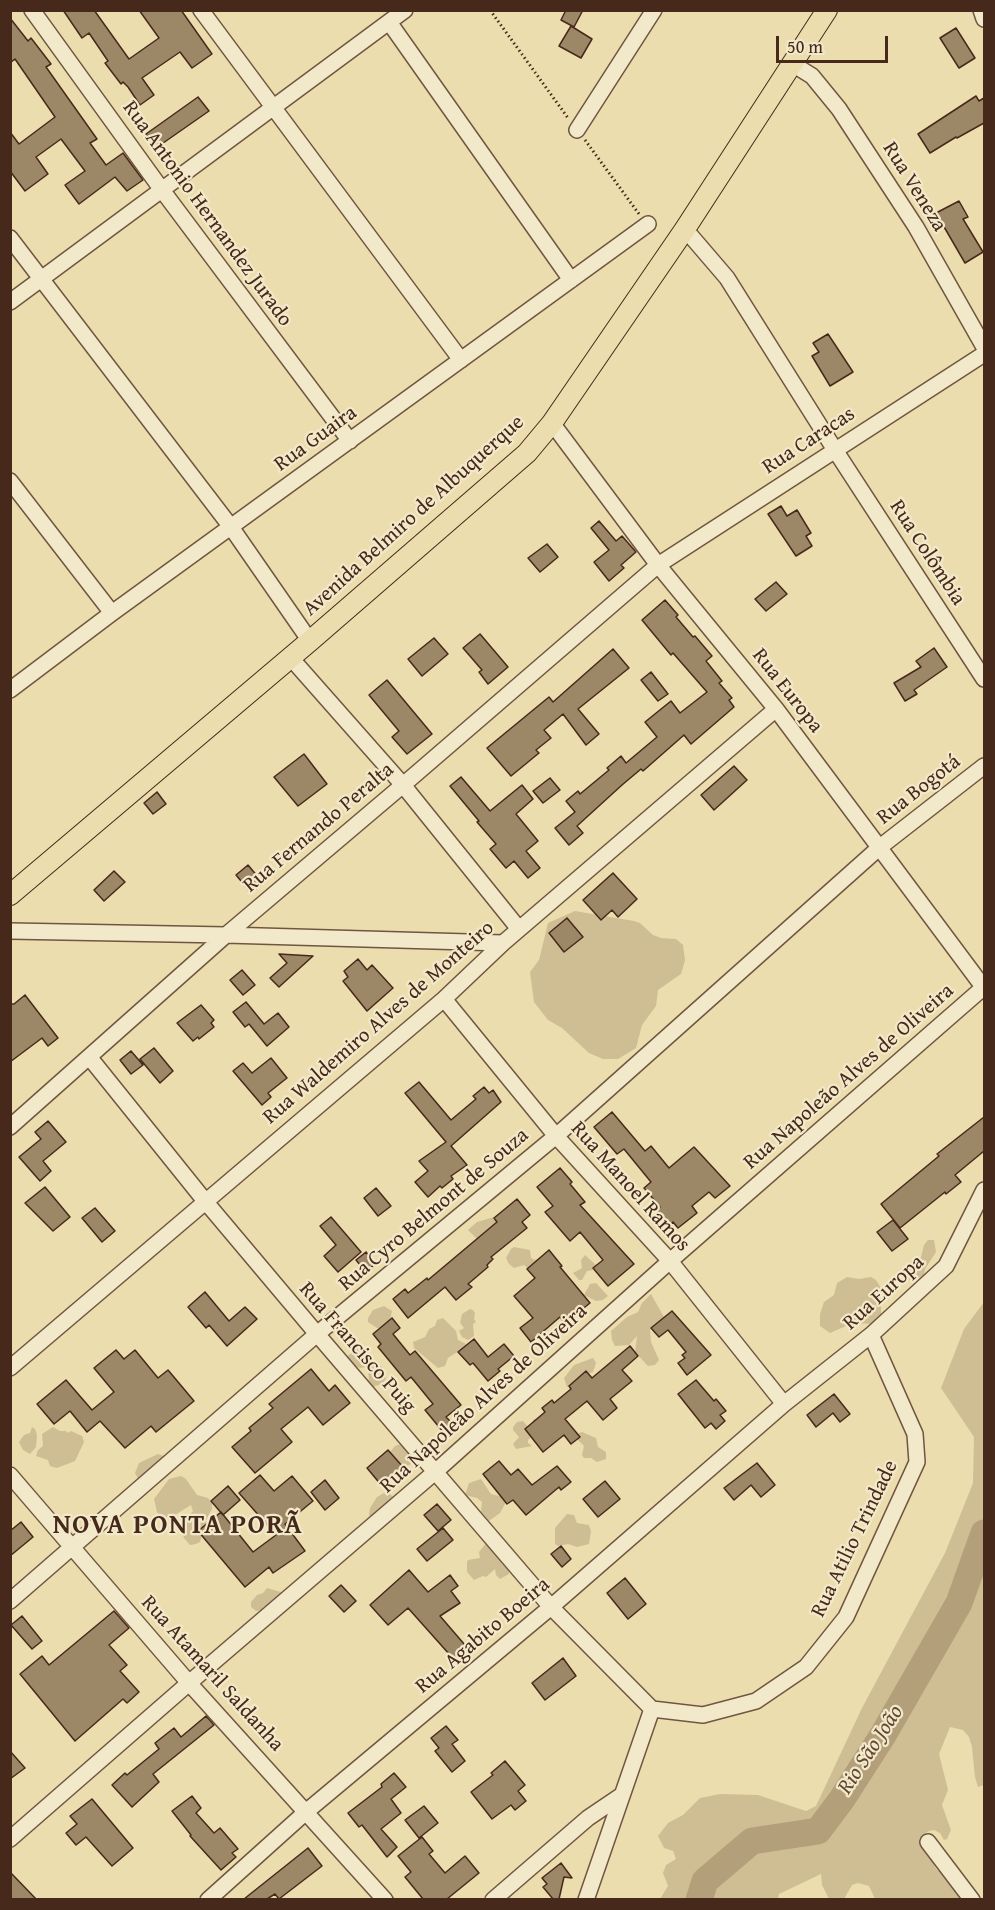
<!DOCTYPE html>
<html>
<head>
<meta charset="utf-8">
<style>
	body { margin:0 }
	#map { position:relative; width:995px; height:1910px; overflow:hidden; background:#ebddad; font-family:"Gentium Book Plus",serif }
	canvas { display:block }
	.frame { position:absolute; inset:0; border:12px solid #47291b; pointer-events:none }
	.scale { position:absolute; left:776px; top:36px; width:112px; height:27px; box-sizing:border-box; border:3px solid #47291b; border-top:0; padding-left:8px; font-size:18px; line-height:21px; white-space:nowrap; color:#47291b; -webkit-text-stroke:4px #f2e9ca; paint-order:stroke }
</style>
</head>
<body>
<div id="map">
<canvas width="995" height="1910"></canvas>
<div class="frame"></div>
<div class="scale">50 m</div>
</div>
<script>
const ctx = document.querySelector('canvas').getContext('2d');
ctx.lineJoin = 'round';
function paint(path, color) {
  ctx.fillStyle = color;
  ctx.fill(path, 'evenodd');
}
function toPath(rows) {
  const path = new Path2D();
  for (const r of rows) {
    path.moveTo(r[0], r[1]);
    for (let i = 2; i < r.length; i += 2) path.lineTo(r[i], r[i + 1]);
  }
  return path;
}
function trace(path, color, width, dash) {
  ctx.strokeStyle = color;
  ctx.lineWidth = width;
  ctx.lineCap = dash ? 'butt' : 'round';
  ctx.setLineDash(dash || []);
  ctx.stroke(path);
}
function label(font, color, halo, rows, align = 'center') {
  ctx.font = font + ' "Gentium Book Plus",serif';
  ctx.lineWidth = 4.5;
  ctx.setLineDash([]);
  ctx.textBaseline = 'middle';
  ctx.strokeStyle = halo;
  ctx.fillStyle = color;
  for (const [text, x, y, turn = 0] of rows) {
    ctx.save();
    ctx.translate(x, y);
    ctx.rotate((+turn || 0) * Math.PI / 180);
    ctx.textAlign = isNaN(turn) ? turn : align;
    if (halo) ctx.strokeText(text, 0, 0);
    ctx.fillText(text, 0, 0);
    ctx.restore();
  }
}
paint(toPath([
	[575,911,634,921,640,923,653,935,661,938,676,939,683,945,685,960,681,974,658,990,656,1006,642,1025,636,1048,618,1059,603,1059,589,1053,562,1028,548,1020,534,1002,530,972,539,960,548,923],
	[494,1217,498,1221,477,1239,468,1230,477,1222],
	[928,1240,934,1240,936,1252,925,1269,924,1275,912,1281,906,1278,905,1272,907,1266,911,1261,921,1257,924,1245],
	[514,1247,530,1250,531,1258,535,1260,543,1256,530,1270,524,1265,514,1268,509,1264,506,1258,511,1249],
	[585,1255,596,1265,593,1270,587,1271,582,1280,579,1280,573,1273,582,1268,581,1260],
	[847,1277,859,1279,871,1277,876,1280,881,1288,881,1314,873,1324,853,1323,830,1333,820,1326,820,1314,824,1302,834,1295,837,1283],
	[596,1283,608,1296,603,1300,596,1301,584,1295,590,1284],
	[651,1294,664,1317,650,1330,651,1342,659,1360,655,1365,648,1366,635,1352,637,1336,629,1345,615,1346,612,1340,611,1331,627,1317,638,1312,642,1303],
	[984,1302,984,1785,978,1787,975,1777,972,1747,969,1737,963,1730,950,1727,939,1754,948,1790,942,1805,951,1830,947,1839,944,1840,940,1833,934,1830,929,1831,921,1836,936,1869,955,1883,968,1899,875,1899,869,1886,858,1883,852,1885,844,1899,829,1899,822,1885,821,1874,779,1894,778,1899,660,1899,668,1886,663,1873,666,1865,676,1859,673,1851,664,1848,658,1836,668,1823,683,1815,700,1798,720,1794,758,1795,806,1811,816,1806,862,1708,945,1553,973,1483,974,1437,941,1388,964,1329],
	[384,1306,392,1311,390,1320,380,1328,377,1328,368,1322,368,1318,373,1310],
	[470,1309,473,1310,475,1313,474,1319,476,1322,473,1324,474,1336,468,1340,462,1337,459,1331,464,1328,460,1323,462,1314],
	[443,1318,456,1331,458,1340,466,1344,462,1349,448,1358,445,1366,438,1368,414,1348,413,1342,425,1337,429,1329,435,1326,437,1320],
	[357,1349,368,1354,371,1356,370,1359,382,1367,386,1379,382,1384,372,1387,369,1382,368,1369,366,1367,360,1368,349,1363,346,1357],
	[593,1358,596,1363,593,1372,584,1375,573,1387,567,1387,564,1378,574,1365],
	[534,1419,538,1419,535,1433,528,1440,528,1443,532,1446,516,1449,513,1444,519,1437,513,1430,513,1427,517,1422,523,1421,529,1428],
	[32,1427,35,1429,37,1435,36,1447,30,1454,23,1450,19,1442,24,1435,30,1433],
	[53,1427,60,1431,66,1431,67,1433,71,1431,82,1436,84,1442,75,1461,57,1468,50,1466,48,1460,36,1456,38,1450,43,1446,42,1434],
	[582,1432,596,1438,598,1447,606,1452,606,1459,597,1462,591,1458,584,1458,582,1455,584,1446,577,1439,579,1433],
	[404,1443,409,1454,416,1461,404,1468,398,1466,389,1453,395,1446],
	[158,1454,167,1457,139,1481,135,1473,139,1463],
	[181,1476,186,1479,197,1495,208,1498,212,1503,212,1509,206,1520,206,1530,202,1535,200,1542,196,1544,190,1545,184,1538,182,1531,182,1523,193,1511,191,1505,170,1518,160,1516,157,1512,154,1499,169,1479],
	[481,1479,491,1494,503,1497,506,1502,500,1513,489,1521,481,1511,482,1502,477,1498,465,1495,469,1483],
	[384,1493,390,1494,395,1499,373,1520,369,1515,370,1508,377,1497],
	[567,1514,574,1515,577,1523,589,1525,591,1531,589,1544,577,1547,568,1544,558,1546,555,1544,555,1528],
	[487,1542,503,1557,501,1563,509,1568,509,1574,500,1579,496,1575,495,1569,486,1577,483,1576,474,1580,467,1572,467,1562,468,1560,480,1558,479,1552],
	[267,1588,284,1593,269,1608,264,1606,262,1610,256,1611,251,1607,251,1602,257,1595,263,1593]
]), '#cfbe94');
trace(toPath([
	[699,1900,705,1881,752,1841,818,1831,842,1799,883,1735,959,1603,984,1533]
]), '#b3a07b', 27);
const building = toPath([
	[63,10,94,10,129,59,159,38,139,10,181,10,212,54,192,68,180,52,142,78,154,95,140,105,128,87,123,82,121,84,105,63,108,61,89,33,82,38,63,10],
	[566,10,583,10,574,27,561,20,566,10],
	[10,18,28,41,31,38,51,64,46,67,97,139,90,143,106,165,123,153,143,180,127,191,115,177,79,204,65,185,85,171,61,139,36,157,48,174,25,191,10,171,10,132,19,144,55,117,15,59,10,63,10,18],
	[571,26,592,39,581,58,559,46,571,26],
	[956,28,975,58,959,68,940,38,956,28],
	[976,96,979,101,984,98,984,123,957,138,956,137,930,153,918,134,976,96],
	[198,97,209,111,156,148,146,134,198,97],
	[959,201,968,217,963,219,983,252,965,263,936,213,959,201],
	[828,334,853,372,830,386,812,356,819,352,813,343,828,334],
	[781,506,787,516,797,510,811,533,806,536,812,546,796,556,768,514,781,506],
	[599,521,616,541,622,536,636,552,621,565,624,568,609,581,594,562,609,550,591,528,599,521],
	[547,544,558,557,540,572,528,558,547,544],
	[776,582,787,594,766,611,755,599,776,582],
	[665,600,678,615,676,617,693,637,695,636,712,656,706,661,722,681,719,683,732,698,729,700,734,707,691,744,684,735,643,771,641,769,622,785,577,826,583,833,569,845,555,828,575,812,566,801,578,791,580,794,609,770,607,768,621,756,626,763,657,737,645,722,671,701,680,713,707,692,673,653,671,655,642,620,665,600],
	[480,634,508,667,488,684,479,672,482,670,463,648,480,634],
	[434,638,448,654,422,676,408,659,434,638],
	[934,648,947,667,914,690,917,694,905,701,894,683,921,667,916,661,934,648],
	[613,649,629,668,578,709,599,734,586,745,563,714,544,730,551,738,536,750,539,753,511,776,487,748,549,697,553,702,613,649],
	[651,672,668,694,658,701,641,680,651,672],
	[387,680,432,734,407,754,392,737,399,731,369,695,387,680],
	[304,754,327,784,298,806,274,777,304,754],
	[734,766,747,780,714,810,701,795,734,766],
	[461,777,490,811,522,785,533,799,516,814,538,841,526,851,540,868,528,878,514,861,506,868,490,849,496,844,477,822,479,821,450,786,461,777],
	[550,778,560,790,543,803,533,791,550,778],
	[157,792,166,804,153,814,144,803,157,792],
	[248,865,263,883,251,893,236,875,248,865],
	[114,871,125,882,104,901,94,890,114,871],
	[613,873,637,899,618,917,612,910,601,920,583,900,613,873],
	[567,918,583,937,564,952,549,933,567,918],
	[279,954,313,956,279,987,270,978,287,963,279,954],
	[358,959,367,970,372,965,393,988,367,1011,343,981,348,977,344,971,358,959],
	[242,970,255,985,243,995,230,980,242,970],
	[25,995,58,1038,48,1046,42,1038,10,1062,10,1004,14,1004,25,995],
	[246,1002,264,1024,278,1013,289,1027,267,1046,249,1024,245,1027,233,1012,246,1002],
	[201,1005,214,1020,211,1023,214,1027,199,1039,198,1037,193,1041,177,1023,201,1005],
	[154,1048,173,1071,160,1083,140,1059,154,1048],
	[131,1051,143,1065,131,1074,120,1060,131,1051],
	[271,1058,287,1078,268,1093,271,1097,262,1105,233,1071,243,1063,252,1073,271,1058],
	[419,1082,451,1120,476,1099,473,1096,484,1087,489,1093,493,1090,501,1102,451,1146,467,1165,451,1176,453,1179,442,1188,440,1186,428,1197,415,1182,428,1171,419,1161,446,1142,405,1093,419,1082],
	[612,1112,645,1151,651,1146,669,1168,694,1147,730,1186,715,1198,709,1192,692,1206,697,1213,678,1228,673,1222,668,1226,656,1210,660,1207,644,1188,651,1182,624,1149,617,1154,594,1127,612,1112],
	[984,1117,984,1151,955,1175,961,1182,946,1194,945,1192,900,1228,881,1204,939,1156,937,1154,984,1117],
	[48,1121,66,1142,43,1161,51,1171,40,1181,19,1157,41,1139,35,1132,48,1121],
	[560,1168,572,1182,570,1184,585,1202,580,1205,634,1264,608,1286,593,1268,603,1260,580,1232,570,1241,545,1212,553,1206,537,1187,560,1168],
	[45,1187,70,1217,53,1231,25,1203,45,1187],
	[376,1188,391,1206,378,1216,364,1198,376,1188],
	[517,1199,530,1215,522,1222,527,1228,491,1257,493,1259,487,1265,488,1267,468,1284,472,1287,456,1300,445,1287,408,1318,393,1299,405,1289,408,1293,427,1278,428,1280,497,1222,494,1218,517,1199],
	[95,1208,115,1231,102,1242,82,1218,95,1208],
	[331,1217,361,1252,338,1272,324,1256,336,1245,320,1226,331,1217],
	[893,1220,908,1239,892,1251,877,1232,893,1220],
	[549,1250,562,1266,560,1267,590,1303,565,1323,560,1317,531,1342,520,1328,533,1318,514,1296,535,1278,527,1269,549,1250],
	[366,1252,375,1264,366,1272,356,1260,366,1252],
	[205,1292,229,1321,245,1307,257,1319,227,1346,209,1325,206,1328,188,1307,205,1292],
	[672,1311,711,1355,687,1375,678,1363,685,1358,682,1355,686,1352,668,1330,659,1337,651,1328,672,1311],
	[392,1318,400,1328,393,1334,410,1355,415,1351,461,1405,446,1417,454,1425,444,1433,425,1410,433,1404,411,1377,406,1381,378,1347,381,1344,373,1334,392,1318],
	[474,1339,488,1357,504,1344,514,1356,498,1369,500,1371,488,1381,473,1363,470,1365,458,1352,474,1339],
	[630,1346,638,1356,622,1370,632,1381,610,1399,617,1408,603,1420,587,1401,565,1419,580,1437,571,1444,564,1435,543,1452,525,1429,545,1412,542,1408,552,1400,554,1403,571,1389,569,1386,586,1371,592,1378,630,1346],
	[116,1350,124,1359,135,1350,158,1378,168,1370,194,1401,156,1432,151,1426,125,1448,100,1421,87,1432,70,1411,54,1424,37,1404,66,1380,92,1410,114,1392,94,1368,116,1350],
	[311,1369,329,1391,335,1385,350,1403,323,1425,308,1407,281,1429,292,1442,255,1473,232,1447,251,1431,249,1428,273,1408,269,1404,311,1369],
	[696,1380,714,1401,716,1399,726,1411,720,1415,725,1421,716,1429,711,1423,705,1428,678,1394,696,1380],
	[834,1394,850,1414,840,1422,833,1413,816,1427,807,1415,834,1394],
	[388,1450,403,1467,382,1486,367,1468,388,1450],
	[499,1461,511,1475,518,1469,532,1485,557,1466,571,1482,561,1490,559,1487,526,1515,513,1500,507,1504,483,1474,499,1461],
	[757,1463,775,1485,761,1497,751,1485,734,1500,724,1488,757,1463],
	[260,1475,274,1491,292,1476,313,1501,285,1524,305,1551,273,1573,269,1567,245,1587,198,1531,221,1512,253,1552,276,1535,239,1493,260,1475],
	[325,1480,339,1498,325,1510,311,1492,325,1480],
	[605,1481,620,1499,598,1517,583,1499,605,1481],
	[228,1486,240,1500,223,1515,211,1501,228,1486],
	[437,1504,451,1520,438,1531,424,1515,437,1504],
	[21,1522,33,1537,10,1556,10,1531,21,1522],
	[443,1528,453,1540,427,1561,417,1549,443,1528],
	[561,1546,571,1559,562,1567,551,1554,561,1546],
	[409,1570,428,1592,450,1575,458,1586,451,1591,460,1603,440,1616,471,1652,458,1664,408,1608,388,1625,370,1605,409,1570],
	[625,1578,646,1604,628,1619,607,1593,625,1578],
	[341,1585,356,1601,344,1612,329,1596,341,1585],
	[114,1611,129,1628,109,1645,127,1665,120,1671,139,1692,127,1703,123,1699,75,1741,20,1674,42,1656,49,1665,114,1611],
	[22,1616,42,1641,32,1649,11,1625,22,1616],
	[563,1658,576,1676,545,1700,532,1683,563,1658],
	[206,1716,214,1725,153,1774,159,1782,132,1807,112,1785,125,1773,127,1775,159,1749,155,1743,174,1728,181,1737,206,1716],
	[446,1726,458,1740,452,1744,465,1761,452,1772,435,1751,439,1748,431,1738,446,1726],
	[10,1751,25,1768,10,1779,10,1751],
	[505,1761,525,1785,518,1791,526,1801,515,1810,511,1805,492,1819,471,1792,493,1775,491,1773,505,1761],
	[394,1773,406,1787,391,1799,401,1813,381,1829,397,1847,387,1857,362,1825,359,1827,348,1813,382,1787,381,1784,394,1773],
	[192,1796,201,1808,196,1813,214,1833,220,1828,238,1849,232,1853,236,1857,221,1870,190,1836,191,1835,172,1811,192,1796],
	[92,1799,133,1848,112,1866,86,1837,76,1845,66,1833,77,1824,70,1816,92,1799],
	[424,1806,438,1823,419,1838,405,1820,424,1806],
	[422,1837,433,1851,429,1854,445,1873,465,1856,479,1873,447,1899,423,1899,405,1877,411,1872,398,1856,422,1837],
	[308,1848,322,1866,279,1899,275,1894,267,1899,244,1899,308,1848],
	[561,1863,572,1878,564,1877,559,1899,553,1899,543,1887,547,1884,542,1878,561,1863],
	[10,1872,36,1899,10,1899,10,1872]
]);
paint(building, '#9c8767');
trace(building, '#47291b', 1.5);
const minor = toPath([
	[32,10,162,190,350,441],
	[201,10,461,360],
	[981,10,984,19],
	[389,22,571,280],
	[791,63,812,76,839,109,916,227,984,347],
	[577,130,654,10],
	[685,229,727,278,835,450,984,679],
	[10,238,231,527,310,641],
	[10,302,405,10],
	[552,423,658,565,776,709,984,988],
	[10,481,112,613],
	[290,657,403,785,519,929],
	[10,690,112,613,648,224],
	[10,931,226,935,503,943],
	[444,999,556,1136,670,1261,784,1404],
	[90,1058,205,1201,317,1334,551,1607,652,1709],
	[10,1127,226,935,403,785,658,565,984,354],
	[10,1368,444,999,503,943,776,709],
	[10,1475,189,1683,385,1900],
	[10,1601,317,1334,556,1136,880,847,984,766],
	[652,1709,703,1715,756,1701,806,1667,846,1617,917,1462,915,1434,871,1335],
	[10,1839,189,1683,435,1472,670,1261,984,987],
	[928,1842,972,1900],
	[208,1900,307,1811,551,1607,784,1404,871,1335,946,1266,984,1190],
	[493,1900,588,1818,622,1795],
	[586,1900,652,1709]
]);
const major = toPath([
	[10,895,310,641,527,453,552,423,685,229,827,10]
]);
trace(minor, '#705640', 18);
trace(major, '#47291b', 22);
trace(toPath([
	[490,10,568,118],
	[585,140,639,214]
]), '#47291b', 3, [1.5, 3]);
trace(minor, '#f2e9ca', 15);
trace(major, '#ebddad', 20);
label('21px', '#47291b', '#f2e9ca', [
	["Rua Veneza",914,187,58],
	["Rua Antonio Hernandez Jurado",207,214,54],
	["Rua Guaira",316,439,-36],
	["Rua Caracas",809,441,-33],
	["Avenida Belmiro de Albuquerque",414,516,-42],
	["Rua Colômbia",927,553,57],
	["Rua Europa",787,691,52],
	["Rua Bogotá",919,790,-38],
	["Rua Fernando Peralta",319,828,-40],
	["Rua Waldemiro Alves de Monteiro",379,1023,-41],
	["Rua Napoleão Alves de Oliveira",849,1077,-41],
	["Rua Manoel Ramos",630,1187,48],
	["Rua Cyro Belmont de Souza",434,1210,-40],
	["Rua Europa",884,1293,-42],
	["Rua Francisco Puig",357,1348,49],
	["Rua Napoleão Alves de Oliveira",484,1399,-42],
	["Rua Atilio Trindade",855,1539,-64],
	["Rua Agabito Boeira",483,1636,-40],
	["Rua Atamaril Saldanha",212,1674,48]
]);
label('italic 22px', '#624733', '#f2e9ca', [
	["Rio São João",871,1750,-57]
]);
ctx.letterSpacing = '1.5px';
label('bold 27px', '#47291b', '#f2e9ca', [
	["NOVA PONTA PORÃ",178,1526]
]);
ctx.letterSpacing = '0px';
</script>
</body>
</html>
